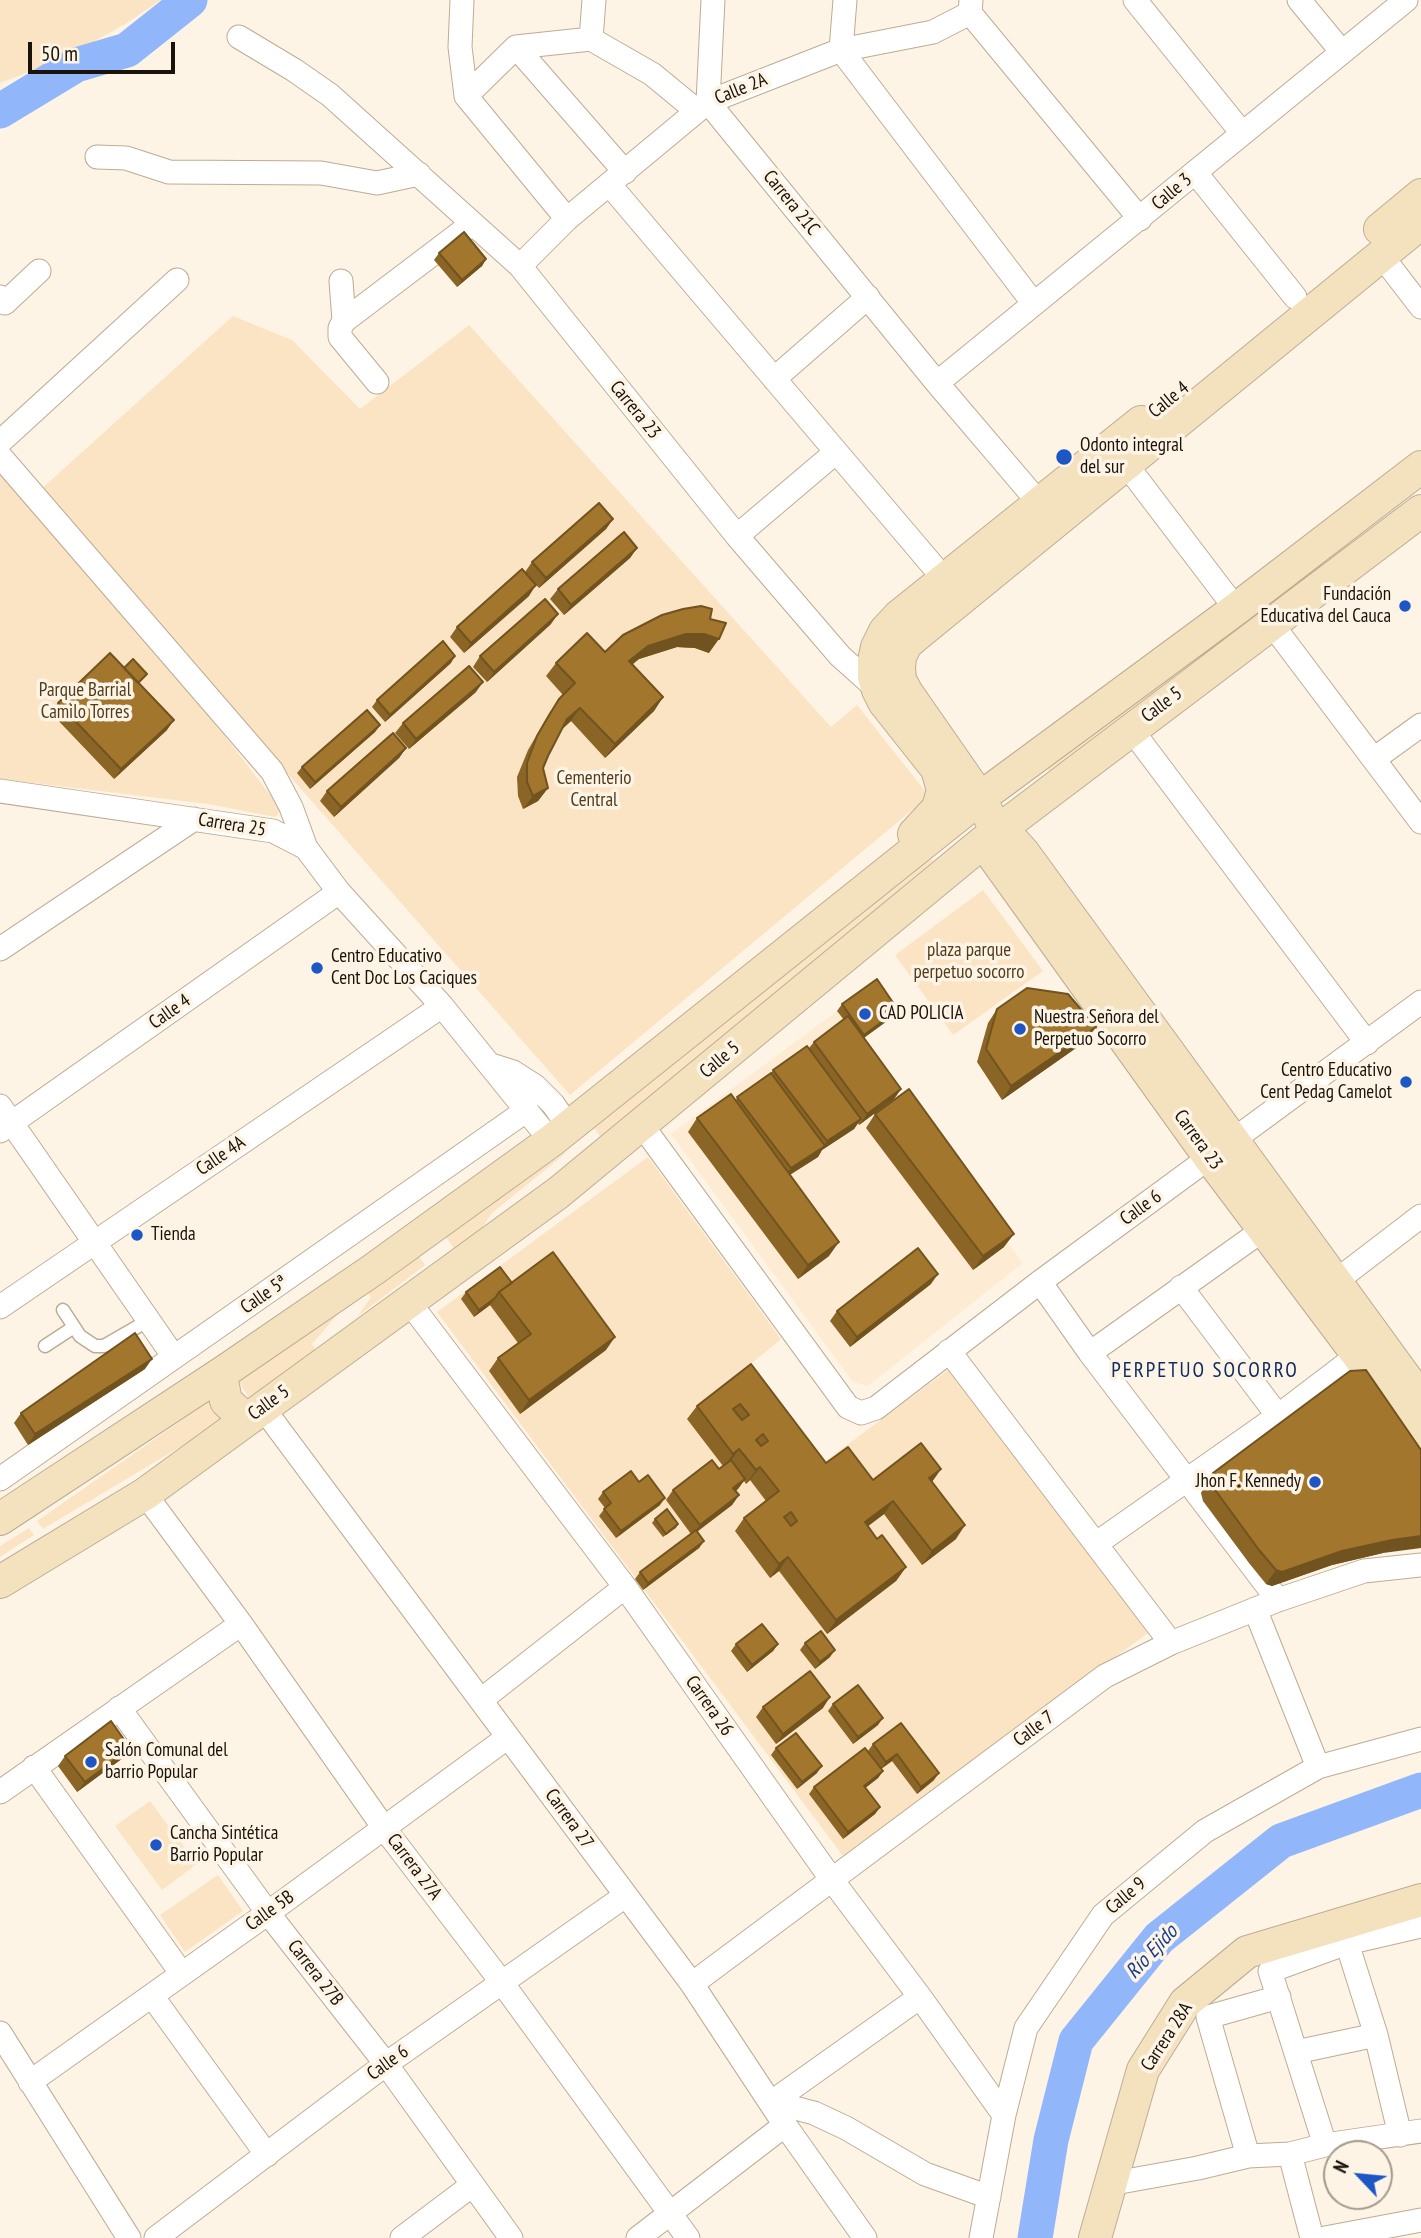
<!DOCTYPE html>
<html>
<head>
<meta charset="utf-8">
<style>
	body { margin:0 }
	#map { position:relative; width:1421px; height:2238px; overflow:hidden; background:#fef4e5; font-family:"PT Sans Narrow",sans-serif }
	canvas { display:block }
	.north { position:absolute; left:1323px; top:2140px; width:70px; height:70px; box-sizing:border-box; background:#fef4e5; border:2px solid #a29a8d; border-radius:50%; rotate:296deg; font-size:19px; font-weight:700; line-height:28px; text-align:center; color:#19130a }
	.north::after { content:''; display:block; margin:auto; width:24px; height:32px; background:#1e57c4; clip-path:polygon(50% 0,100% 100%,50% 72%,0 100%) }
	.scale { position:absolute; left:28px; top:42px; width:147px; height:32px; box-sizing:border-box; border:4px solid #19130a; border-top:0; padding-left:9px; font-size:21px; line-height:24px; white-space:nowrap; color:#19130a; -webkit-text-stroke:5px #fef4e5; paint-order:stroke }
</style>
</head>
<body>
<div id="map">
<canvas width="1421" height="2238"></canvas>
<div class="north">N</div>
<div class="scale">50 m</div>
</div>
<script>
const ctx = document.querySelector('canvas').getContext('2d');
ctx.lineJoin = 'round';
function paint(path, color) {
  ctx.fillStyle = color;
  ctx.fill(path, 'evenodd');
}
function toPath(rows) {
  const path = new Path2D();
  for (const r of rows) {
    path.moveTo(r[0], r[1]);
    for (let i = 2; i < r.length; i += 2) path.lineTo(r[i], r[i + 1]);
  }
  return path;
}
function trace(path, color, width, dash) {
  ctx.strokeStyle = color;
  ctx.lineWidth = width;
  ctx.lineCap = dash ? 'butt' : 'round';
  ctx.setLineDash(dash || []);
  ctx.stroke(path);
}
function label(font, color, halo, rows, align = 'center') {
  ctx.font = font + ' "PT Sans Narrow",sans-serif';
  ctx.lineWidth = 7;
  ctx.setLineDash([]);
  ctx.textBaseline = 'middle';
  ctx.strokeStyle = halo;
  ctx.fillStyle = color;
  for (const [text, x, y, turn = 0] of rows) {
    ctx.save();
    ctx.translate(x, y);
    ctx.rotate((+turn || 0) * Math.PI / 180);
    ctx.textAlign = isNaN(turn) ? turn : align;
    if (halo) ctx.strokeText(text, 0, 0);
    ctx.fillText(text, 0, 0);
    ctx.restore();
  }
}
paint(toPath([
	[837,1011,1023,1263,868,1386,853,1382,671,1134]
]), '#fdecd3');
paint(toPath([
	[0,0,161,0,125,24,63,59,0,83],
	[233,316,292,340,360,409,469,325,831,727,857,705,929,796,570,1095,39,491],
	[0,473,207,713,275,801,280,812,275,817,208,804,0,779],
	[1350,534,1348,545,1049,771,1043,761],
	[927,855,933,861,602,1139,592,1125],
	[983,890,1043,971,953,1035,895,955],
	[571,1149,492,1213,473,1241,456,1251,443,1233],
	[648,1157,781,1339,746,1368,820,1465,951,1368,1148,1633,843,1856,437,1312],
	[416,1253,425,1265,358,1316,371,1297,363,1287],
	[352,1298,312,1344,318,1354,251,1401,239,1382],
	[211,1400,225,1420,43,1529,37,1521],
	[29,1528,34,1535,0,1557,0,1546],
	[150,1801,197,1864,162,1890,115,1826],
	[218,1875,243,1911,185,1952,160,1915]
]), '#fbe4c3');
trace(toPath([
	[0,111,76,65,127,50,190,0],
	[1035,2238,1051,2140,1076,2041,1159,1938,1281,1841,1421,1790]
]), '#91b7fa', 35);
const lane = toPath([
	[63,1310,80,1336,95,1346,104,1346,149,1320],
	[45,1346,74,1327]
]);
const street = toPath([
	[462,0,460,47,466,96,567,219],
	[713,0,708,102,937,383,1040,504],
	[845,0,841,50,1034,304],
	[971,0,970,13,1140,219],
	[1135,0,1242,133],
	[1299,0,1342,52],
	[239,37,294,70,330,95,520,266,737,536,840,656,878,690],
	[591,39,594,0],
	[516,47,625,172],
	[466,96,516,47,591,39,652,74,697,111],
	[97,157,126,158,169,172,321,173,377,183,419,174],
	[1195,172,1295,297],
	[609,184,945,580],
	[1381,255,1421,307],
	[520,266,567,219,708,102,841,50,933,32,970,13],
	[341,281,344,321],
	[0,297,5,303,39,271],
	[774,379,868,297],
	[377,382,340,337,340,328,344,321,472,224],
	[937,383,1406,0],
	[0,442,177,280],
	[0,456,272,771,291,807,306,848],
	[1125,463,1236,609],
	[737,536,836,452],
	[1271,623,1421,822],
	[1131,729,1367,1043],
	[1374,759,1421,725],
	[0,791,273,831,306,848,339,892,442,1006,551,1141],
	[0,949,194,819],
	[491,1065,513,1072,535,1086,553,1104,569,1127],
	[0,1106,174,1357],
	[641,1124,848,1407,861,1413,876,1408,1040,1282,1421,1002],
	[0,1131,339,892],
	[1040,1282,1090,1353,1278,1600],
	[1181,1287,1278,1416],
	[1323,1291,1421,1216],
	[409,1302,625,1587,832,1880,920,1997,1004,2115],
	[0,1307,442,1006],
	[949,1351,1171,1643],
	[1090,1353,1274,1222],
	[263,1408,692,1984,785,2125,865,2238],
	[0,1479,527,1110],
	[145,1494,241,1624,384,1828,503,1984,688,2238],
	[1097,1543,1278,1416,1370,1346],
	[1255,1609,1318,1767],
	[481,1700,625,1587],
	[119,1708,268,1913,386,2064,511,2238],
	[34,1767,182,1974],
	[0,1792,241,1624],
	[1347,1943,1376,2035,1400,2135],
	[692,1984,1105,1676,1171,1643,1278,1600,1364,1571,1421,1565],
	[152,1996,267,2155],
	[0,2033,129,2238],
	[1296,2052,1376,2035],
	[30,2082,268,1913,508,1737],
	[772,2102,814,2113,846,2128,925,2174,989,2197],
	[772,2102,920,1997],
	[1325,2145,1270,1971,1347,1943,1421,1926],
	[1290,2154,1312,2238],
	[1248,2156,1208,2017,1279,1997],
	[1109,2184,1198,2168,1248,2156,1290,2154,1325,2145,1421,2131],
	[156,2238,386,2064,625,1896],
	[402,2238,471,2186],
	[638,2238,785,2125],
	[981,2238,1004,2115,1026,2028,1103,1915,1205,1831,1318,1767,1421,1739],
	[1325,2238,1421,2220]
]);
const secondary = toPath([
	[1421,223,919,633,906,644,900,657,899,668,900,680,907,693,980,798,997,832,994,857,1210,1158,1421,1439],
	[1380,229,1421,195],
	[997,832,1014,842,1023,852,1421,1399],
	[914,834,938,808,943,790,937,769,884,702,878,690,874,677,874,661,877,647,885,631,899,616,1141,422],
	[225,1371,222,1381,226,1401,241,1415,251,1417],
	[0,1519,225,1371,374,1269,551,1141,980,798,1236,609,1421,467],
	[0,1582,145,1494,558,1193,982,843,1421,511],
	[1095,2238,1143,2070,1185,2003,1247,1952,1421,1900]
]);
trace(lane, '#bcac94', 15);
trace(street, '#bcac94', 25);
trace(secondary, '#bcac94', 34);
trace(lane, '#fff', 12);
trace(street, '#fff', 23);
trace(secondary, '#f4e2be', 32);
paint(toPath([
	[439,253,486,259,482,266,457,287,434,260],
	[613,519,606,529,539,588,525,572,532,562],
	[637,548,630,558,564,615,550,599,558,589],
	[529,596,464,653,450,637,457,627],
	[710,619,709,653,695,648,677,647,639,659,632,664,663,697,654,711,605,758,571,721,562,729,548,756,543,768,548,788,538,801,523,809,518,796,517,777,528,750,550,712,563,695,546,676,556,663,605,652],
	[551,624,487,682,473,667,480,656],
	[451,663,385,722,372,707,377,700],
	[147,674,139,683,167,730,114,779,51,713,58,703],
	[476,692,409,749,395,733,403,723],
	[380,725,375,732,310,789,297,773,302,767],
	[406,748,399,758,334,817,320,801,327,791],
	[842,1004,894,1016,864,1038,901,1089,894,1099,859,1125,858,1123,854,1129,822,1150,818,1157,790,1175,829,1256,798,1279,688,1132,697,1118,736,1100,737,1097,771,1073,773,1070,809,1048,814,1042,844,1020,837,1011],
	[997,1009,1086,1041,1002,1100,977,1062,988,1023],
	[875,1114,1004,1247,973,1270,866,1128],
	[512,1283,606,1350,520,1414,489,1371,498,1358,518,1343,490,1305,474,1317,461,1299,466,1292],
	[931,1284,850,1347,830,1321,837,1311],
	[751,1364,826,1463,873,1480,941,1469,932,1482,956,1539,922,1565,884,1514,868,1526,877,1539,906,1567,896,1581,827,1634,779,1571,770,1578,735,1531,744,1518,766,1501,750,1480,746,1484,744,1481,736,1491,739,1495,732,1505,697,1532,704,1541,699,1548,643,1590,635,1579,640,1572,691,1534,666,1500,673,1490,719,1469,723,1466,687,1419,697,1406],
	[145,1369,28,1445,14,1423,21,1413],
	[1213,1473,1383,1553,1332,1565,1272,1586,1266,1584,1249,1563,1203,1501,1201,1493,1204,1487],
	[639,1482,660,1505,616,1538,599,1516,605,1508,598,1499,603,1492],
	[655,1519,678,1524,676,1528,663,1537,652,1523],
	[805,1643,830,1657,815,1669,800,1650],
	[736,1644,778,1644,773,1651,747,1672,731,1651],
	[833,1704,878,1725,853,1744,828,1711],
	[763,1707,823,1708,776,1744,756,1717],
	[901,1723,934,1780,917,1794,892,1761,881,1769,868,1751,873,1744],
	[130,1748,123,1758,77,1792,58,1766,65,1756],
	[776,1748,817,1773,797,1789,771,1755],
	[883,1771,878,1778,865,1788,880,1807,875,1814,843,1839,809,1794,814,1787]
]), '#8b6526');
paint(toPath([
	[486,259,482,266,457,287,462,280],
	[613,519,606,529,539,588,546,578],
	[637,548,630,558,564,615,571,605],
	[536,585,529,596,464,653,471,643],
	[558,614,551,624,487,682,494,672],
	[686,634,704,634,719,639,709,653,695,648,677,647,639,659,620,675,629,661,648,646],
	[455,656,451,663,385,722,390,715],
	[483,682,476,692,409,749,416,739],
	[663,697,654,711,605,758,615,744],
	[580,708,571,721,558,733,567,719],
	[174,720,167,730,114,779,121,769],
	[380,725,375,732,310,789,315,782],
	[406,748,399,758,334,817,341,807],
	[548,788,538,801,523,809,533,796],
	[898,1010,894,1016,859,1041,864,1035],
	[1096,1027,1086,1041,1002,1100,1011,1086],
	[901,1089,894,1099,859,1125,867,1114],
	[861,1119,854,1129,822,1150,818,1157,784,1178,791,1168,823,1148,827,1141],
	[1014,1234,1004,1247,973,1270,983,1256],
	[839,1242,829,1256,798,1279,808,1265],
	[938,1274,931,1284,850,1347,857,1337],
	[495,1298,490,1305,474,1317,479,1310],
	[615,1337,606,1350,520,1414,529,1400],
	[152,1359,145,1369,28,1445,35,1434],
	[739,1449,730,1462,724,1467,733,1454],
	[760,1467,750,1480,746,1484,756,1470],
	[941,1469,931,1483,929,1478],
	[745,1479,738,1489,726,1498,733,1488],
	[739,1495,732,1505,692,1535,700,1525],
	[665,1498,660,1505,616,1538,621,1531],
	[893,1501,884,1514,855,1536,865,1522],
	[965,1525,956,1539,922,1565,932,1551],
	[1421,1536,1421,1548,1383,1553,1332,1565,1272,1586,1266,1584,1276,1570,1342,1551,1392,1540],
	[704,1541,699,1548,643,1590,648,1583],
	[788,1557,779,1571,770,1578,779,1564],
	[906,1567,896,1581,827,1634,836,1620],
	[778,1644,773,1651,747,1672,752,1665],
	[835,1650,830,1657,815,1669,820,1662],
	[830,1697,823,1708,776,1744,783,1734],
	[883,1718,878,1725,853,1744,858,1737],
	[130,1748,123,1758,77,1792,85,1782],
	[897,1754,892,1761,881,1769,886,1762],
	[822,1766,817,1773,797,1789,802,1782],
	[883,1771,878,1778,859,1793,864,1786],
	[939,1773,934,1780,917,1794,921,1787],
	[880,1807,875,1814,843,1839,848,1832]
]), '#71531f');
const building = toPath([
	[464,232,486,259,462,280,439,253,464,232],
	[599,503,613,519,546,578,532,562,599,503],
	[624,532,637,548,571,605,558,589,624,532],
	[522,569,536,585,471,643,457,627,522,569],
	[545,599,558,614,494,672,480,656,545,599],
	[701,606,712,609,710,619,726,623,719,639,704,634,686,634,648,646,629,661,663,697,615,744,580,708,567,719,548,756,543,768,548,788,533,796,527,782,527,763,537,736,548,717,559,699,575,683,556,663,587,633,605,652,623,635,662,615,683,609,701,606],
	[443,641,455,656,390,715,377,700,443,641],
	[110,653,174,720,121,769,58,703,110,653],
	[133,659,147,674,138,683,124,668,133,659],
	[469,666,483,682,416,739,403,723,469,666],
	[367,710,380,725,315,782,302,767,367,710],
	[393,733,406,748,341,807,327,791,393,733],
	[877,979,898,1010,864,1035,842,1004,877,979],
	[1027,988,1068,994,1096,1027,1011,1086,986,1049,997,1009,1027,988],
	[848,1016,901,1089,867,1114,814,1042,848,1016],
	[807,1046,861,1119,827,1141,773,1070,807,1046],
	[771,1073,825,1146,791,1168,737,1097,771,1073],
	[909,1089,1014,1234,983,1256,875,1114,909,1089],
	[731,1094,839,1242,808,1265,697,1118,731,1094],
	[918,1248,938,1274,857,1337,837,1311,918,1248],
	[553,1252,615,1337,529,1400,498,1358,531,1334,499,1292,553,1252],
	[500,1267,512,1283,499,1292,495,1298,479,1310,466,1292,500,1267],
	[135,1333,152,1359,35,1434,21,1413,135,1333],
	[751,1364,826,1463,848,1447,873,1480,921,1443,941,1469,929,1478,965,1525,932,1551,893,1501,865,1522,877,1539,882,1535,906,1567,836,1620,788,1557,779,1564,744,1518,779,1491,760,1467,756,1470,739,1449,733,1454,697,1406,751,1364],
	[740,1404,749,1415,742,1420,733,1409,740,1404],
	[763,1434,768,1441,761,1446,756,1440,763,1434],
	[791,1512,797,1521,791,1526,784,1517,791,1512],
	[1366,1370,1421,1450,1421,1536,1392,1540,1342,1551,1282,1572,1276,1570,1259,1550,1213,1487,1211,1480,1213,1473,1350,1371,1366,1370],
	[712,1460,719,1469,731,1460,745,1479,733,1488,739,1495,700,1525,673,1490,712,1460],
	[631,1471,639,1482,648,1475,665,1498,621,1531,604,1509,611,1503,603,1492,631,1471],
	[667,1509,678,1524,666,1534,655,1519,667,1509],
	[696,1530,704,1541,648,1583,640,1572,696,1530],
	[762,1624,778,1644,752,1665,736,1644,762,1624],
	[821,1631,835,1650,820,1662,805,1643,821,1631],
	[810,1671,830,1697,783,1734,763,1707,810,1671],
	[858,1685,883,1718,858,1737,833,1704,858,1685],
	[111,1721,130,1748,85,1782,65,1756,111,1721],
	[901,1723,939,1773,921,1787,897,1754,886,1762,873,1744,901,1723],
	[796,1733,822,1766,802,1782,776,1748,796,1733],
	[865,1748,883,1771,864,1786,880,1807,848,1832,814,1787,865,1748]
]);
paint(building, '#a2762c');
trace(building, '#71531f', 2);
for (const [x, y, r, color] of [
	[1064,457,9,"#1e57c4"],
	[1405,606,7,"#1e57c4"],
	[317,968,7,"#1e57c4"],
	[865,1014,7,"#1e57c4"],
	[1020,1029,7,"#1e57c4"],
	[1406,1082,7,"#1e57c4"],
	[137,1235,7,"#1e57c4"],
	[1315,1482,7,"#1e57c4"],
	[91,1762,7,"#1e57c4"],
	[156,1845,7,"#1e57c4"]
]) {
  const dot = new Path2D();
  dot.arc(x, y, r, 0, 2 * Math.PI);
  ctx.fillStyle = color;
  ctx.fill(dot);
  trace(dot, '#fef4e5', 2.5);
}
label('19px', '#19130a', '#fef4e5', [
	["Calle 2A",741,89,-22],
	["Calle 3",1172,192,-40],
	["Carrera 21C",791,203,51],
	["Calle 4",1169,400,-39],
	["Carrera 23",635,410,51],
	["Calle 5",1162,705,-37],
	["Carrera 25",232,825,9],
	["Calle 4",170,1012,-35],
	["Calle 5",720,1060,-40],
	["Carrera 23",1198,1140,54],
	["Calle 4A",221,1156,-34],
	["Calle 6",1141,1208,-36],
	["Calle 5ª",264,1295,-35],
	["Calle 5",269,1403,-36],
	["Carrera 26",709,1706,55],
	["Calle 7",1034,1729,-37],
	["Carrera 27",569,1819,54],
	["Carrera 27A",414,1867,53],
	["Calle 9",1126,1896,-40],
	["Calle 5B",270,1911,-36],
	["Carrera 27B",315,1973,52],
	["Carrera 28A",1167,2037,-57],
	["Calle 6",388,2063,-36]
]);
label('19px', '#19130a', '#fef4e5', [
	["Odonto integral",1080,446],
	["del sur",1080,468],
	["Fundación",1391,595,"right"],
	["Educativa del Cauca",1391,617,"right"],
	["Centro Educativo",331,957],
	["Cent Doc Los Caciques",331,979],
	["CAD POLICIA",879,1014],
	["Nuestra Señora del",1034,1018],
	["Perpetuo Socorro",1034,1040],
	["Centro Educativo",1392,1071,"right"],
	["Cent Pedag Camelot",1392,1093,"right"],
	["Tienda",151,1235],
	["Jhon F. Kennedy",1301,1482,"right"],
	["Salón Comunal del",105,1751],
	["barrio Popular",105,1773],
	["Cancha Sintética",170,1834],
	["Barrio Popular",170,1856]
], 'left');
label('19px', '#503c1c', '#fef4e5', [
	["Parque Barrial",85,691],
	["Camilo Torres",85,713],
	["Cementerio",594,779],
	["Central",594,801],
	["plaza parque",969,951],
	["perpetuo socorro",969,973]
]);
ctx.letterSpacing = '2px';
label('21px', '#102c61', '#fef4e5', [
	["PERPETUO SOCORRO",1205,1371]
]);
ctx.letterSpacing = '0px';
label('italic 21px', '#143d89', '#fef4e5', [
	["Río Ejido",1152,1952,-47]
]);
</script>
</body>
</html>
